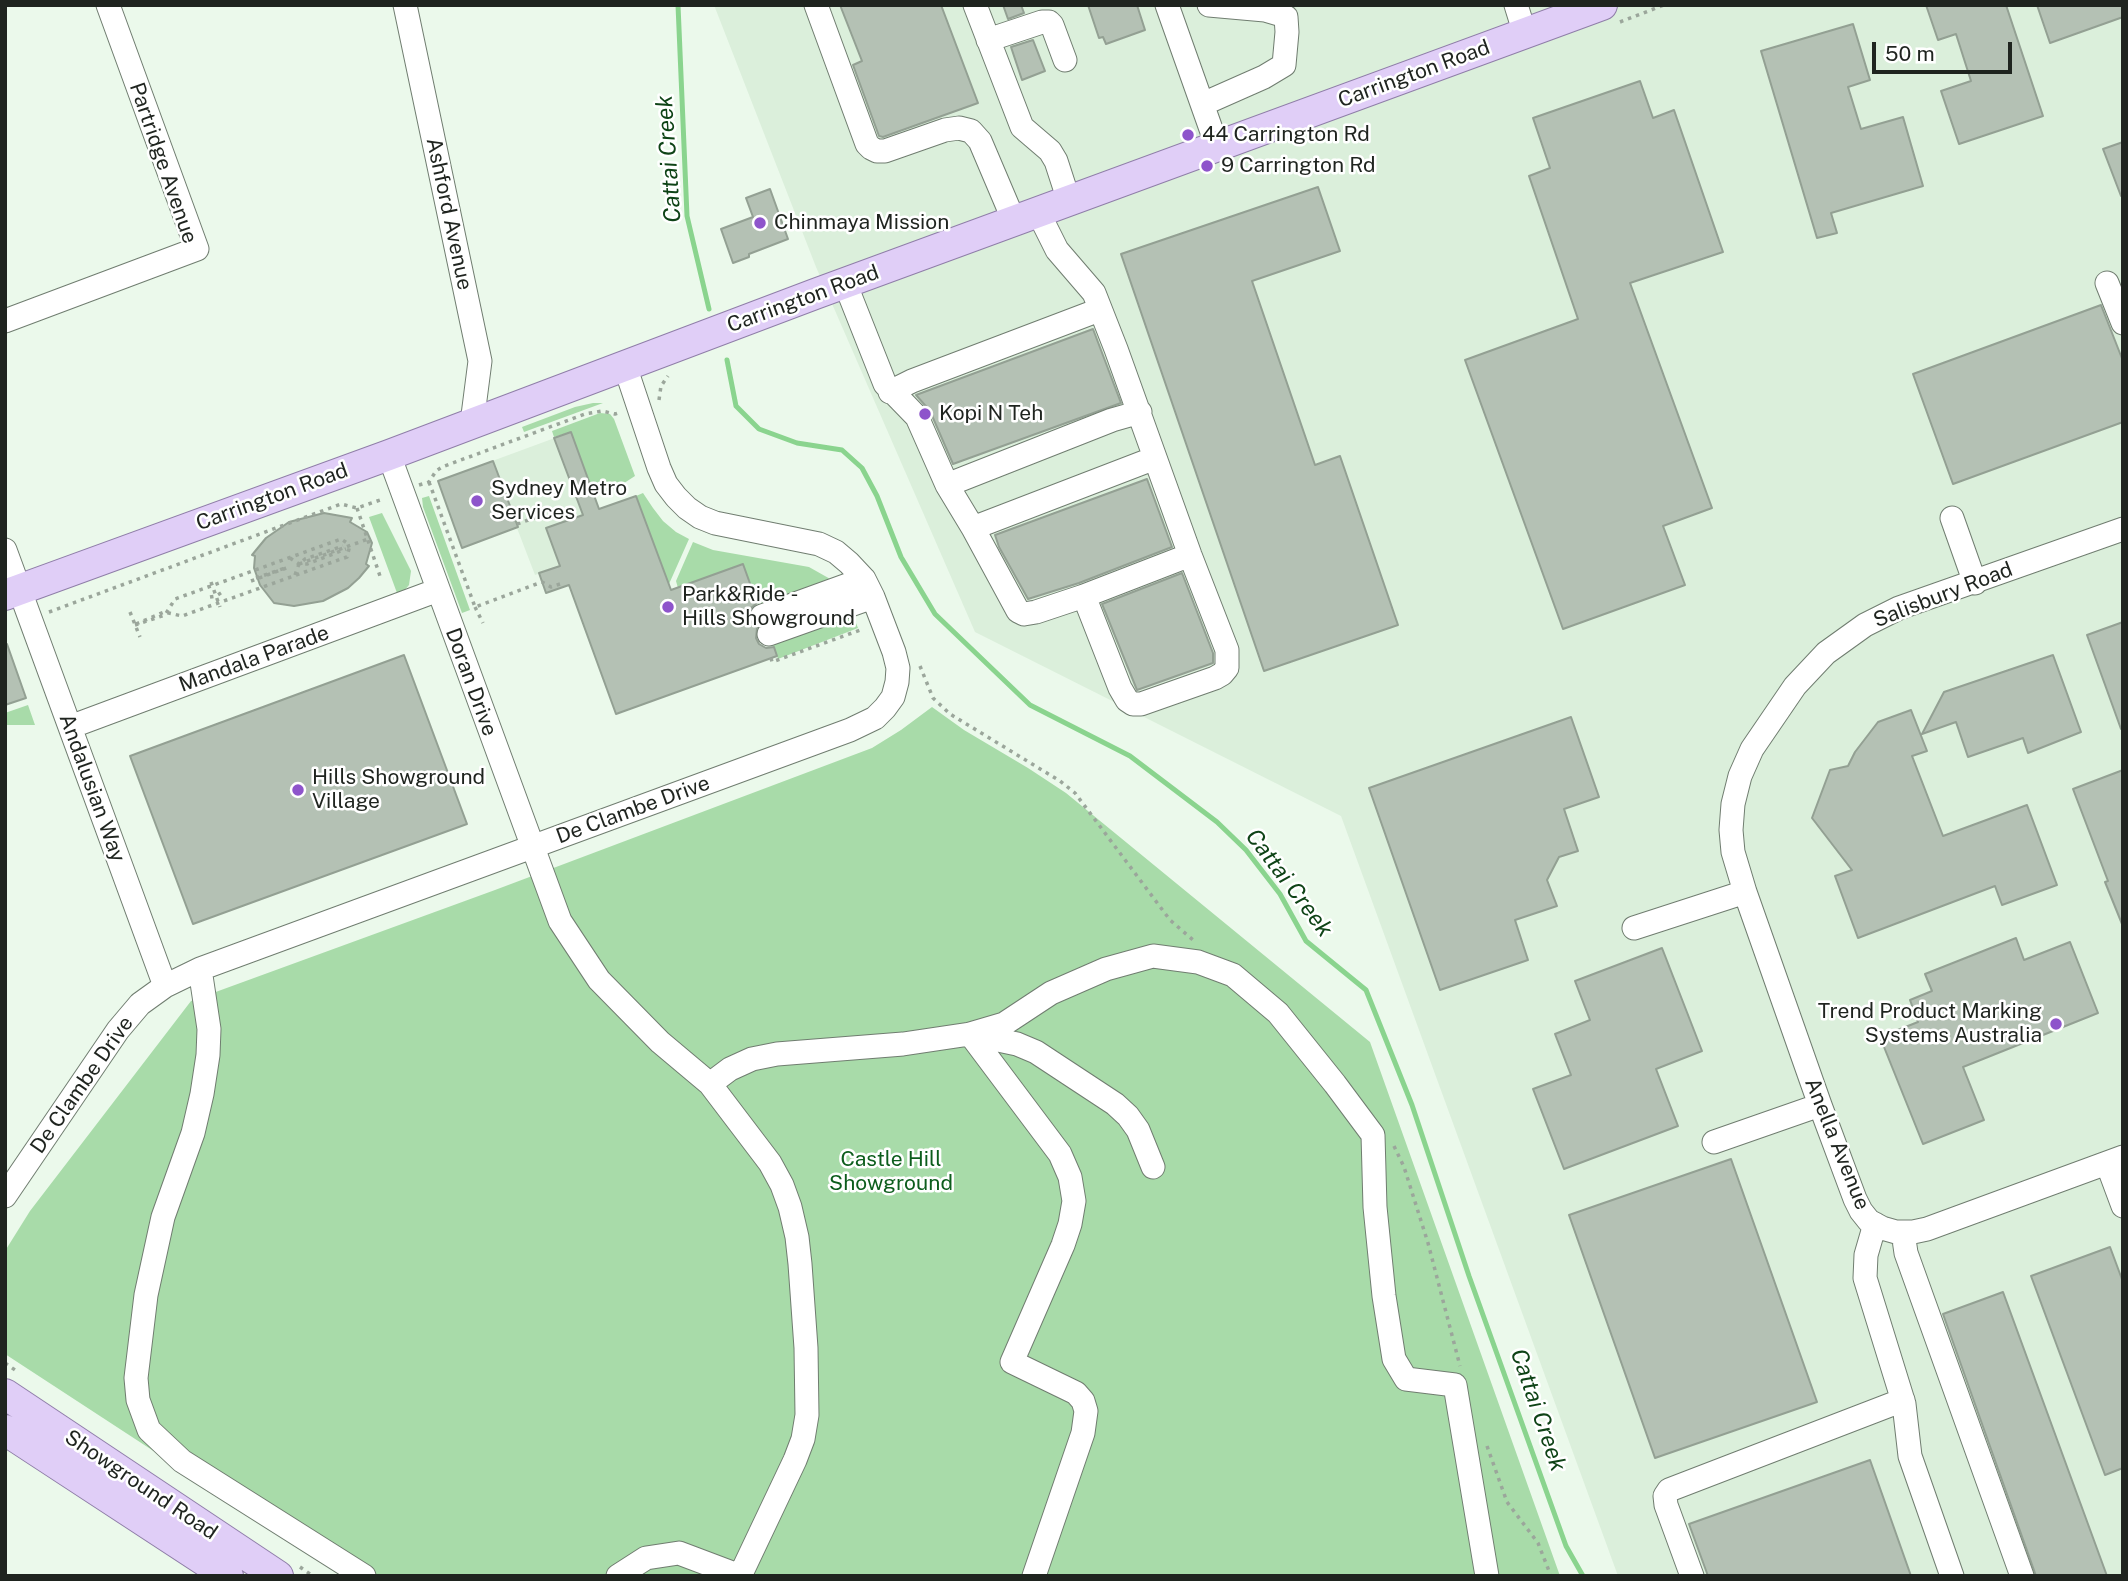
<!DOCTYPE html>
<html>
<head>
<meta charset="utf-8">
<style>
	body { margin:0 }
	#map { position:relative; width:2128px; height:1581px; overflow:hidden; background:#ebf9eb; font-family:"Public Sans",sans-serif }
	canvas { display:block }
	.frame { position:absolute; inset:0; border:7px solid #1f241f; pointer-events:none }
	.scale { position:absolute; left:1872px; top:42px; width:140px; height:32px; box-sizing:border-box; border:4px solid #1f241f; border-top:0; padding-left:9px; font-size:21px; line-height:24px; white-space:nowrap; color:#1f241f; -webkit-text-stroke:5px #fff; paint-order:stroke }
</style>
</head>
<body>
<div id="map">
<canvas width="2128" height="1581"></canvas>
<div class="frame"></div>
<div class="scale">50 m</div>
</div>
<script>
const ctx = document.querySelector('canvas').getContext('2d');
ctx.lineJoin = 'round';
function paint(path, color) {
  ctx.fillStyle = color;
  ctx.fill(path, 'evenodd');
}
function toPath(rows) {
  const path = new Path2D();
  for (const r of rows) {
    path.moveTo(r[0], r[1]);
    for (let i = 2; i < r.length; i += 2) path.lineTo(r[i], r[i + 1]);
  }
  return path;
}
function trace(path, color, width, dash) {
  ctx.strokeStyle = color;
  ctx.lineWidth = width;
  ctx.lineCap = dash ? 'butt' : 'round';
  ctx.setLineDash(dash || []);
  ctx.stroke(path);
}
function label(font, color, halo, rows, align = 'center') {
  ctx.font = font + ' "Public Sans",sans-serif';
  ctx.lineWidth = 5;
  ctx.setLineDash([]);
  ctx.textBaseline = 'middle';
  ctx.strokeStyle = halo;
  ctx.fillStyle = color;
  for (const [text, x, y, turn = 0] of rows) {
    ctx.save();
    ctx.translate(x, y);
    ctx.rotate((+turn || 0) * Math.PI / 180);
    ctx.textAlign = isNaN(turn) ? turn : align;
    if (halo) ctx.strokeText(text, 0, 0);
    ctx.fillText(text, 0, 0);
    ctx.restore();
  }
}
paint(toPath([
	[714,5,2123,5,2123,1576,1618,1576,1341,816,975,632,816,267],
	[571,432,599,509,560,566,535,575,517,528,462,548,438,481]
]), '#dbefdb');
paint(toPath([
	[593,403,603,403,524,432,522,427,575,407],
	[600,413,610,414,614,419,635,476,615,489,594,494,571,432,554,437,552,431],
	[643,493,653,508,663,521,676,532,689,539,669,584,636,496],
	[429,496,470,610,462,613,423,507,422,498],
	[382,513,411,571,409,585,403,592,397,593,369,517],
	[693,542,713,550,809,567,832,580,761,613,743,564,678,588,676,581],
	[852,613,858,628,778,659,772,642],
	[28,705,35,725,5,725,5,713],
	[932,707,964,730,1028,768,1066,793,1370,1042,1560,1576,345,1576,5,1354,5,1251,30,1211,191,1001,495,890,872,748,901,730]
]), '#a8dba9');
trace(toPath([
	[678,5,687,216,709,309],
	[727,360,736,406,759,429,797,443,842,450,862,468,877,496,901,557,935,614,1030,705,1130,756,1217,822,1246,850,1280,894,1306,941,1366,990,1412,1105,1469,1276,1566,1546,1583,1576]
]), '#8ad48e', 5);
const building = toPath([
	[840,5,941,5,978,103,883,137,879,136,853,65,862,61,840,5],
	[1003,5,1021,5,1024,13,1008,19,1003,5],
	[1088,5,1137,5,1145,30,1106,44,1103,37,1099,38,1088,5],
	[1926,5,2006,5,2043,116,1959,144,1941,91,1971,81,1956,34,1938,40,1926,5],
	[2037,5,2123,5,2123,17,2050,43,2037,5],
	[1853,24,1870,80,1848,87,1861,129,1903,117,1923,186,1831,213,1837,233,1817,238,1761,51,1853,24],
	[1033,40,1045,71,1022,80,1011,47,1033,40],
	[1640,81,1653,118,1674,110,1723,252,1630,283,1712,508,1663,526,1685,585,1563,629,1465,360,1578,319,1529,176,1550,168,1533,118,1640,81],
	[2123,142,2123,196,2121,196,2103,149,2123,142],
	[1318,187,1340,251,1252,281,1315,465,1340,456,1398,625,1264,671,1121,254,1318,187],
	[770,189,788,239,749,254,749,257,733,263,721,229,753,217,746,198,770,189],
	[2101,305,2123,361,2123,422,1953,484,1913,374,2101,305],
	[1093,329,1121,403,953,464,930,411,916,395,1093,329],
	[571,432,599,509,636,496,671,590,743,564,757,603,751,608,748,614,749,620,757,628,756,638,759,644,766,648,774,647,777,656,616,714,569,585,546,593,539,573,560,566,546,528,583,515,554,438,571,432],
	[493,461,518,527,462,548,438,481,493,461],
	[1147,479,1172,547,1079,583,1028,599,999,547,995,535,1147,479],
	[324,513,352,518,350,522,367,532,372,543,366,564,369,566,359,578,348,588,323,601,294,606,274,603,260,585,254,568,255,556,252,555,266,538,289,522,324,513],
	[1182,573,1213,653,1213,663,1137,690,1102,604,1182,573],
	[2123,622,2123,729,2121,729,2087,635,2123,622],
	[7,644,26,698,5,705,5,645,7,644],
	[404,655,467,824,193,924,130,756,404,655],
	[2053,655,2081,732,2028,753,2023,738,1968,757,1956,722,1922,734,1944,692,2053,655],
	[1911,710,1927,751,1912,756,1943,836,2027,805,2057,885,2002,905,1995,886,1858,938,1835,876,1852,870,1812,818,1830,770,1848,766,1855,752,1878,722,1911,710],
	[1571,717,1599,797,1564,809,1578,851,1559,857,1547,880,1557,906,1515,920,1528,960,1440,990,1369,788,1571,717],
	[2123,770,2123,924,2122,924,2105,882,2108,881,2073,789,2123,770],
	[2016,938,2024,960,2070,942,2098,1013,1963,1067,1984,1120,1923,1144,1880,1037,1918,1022,1910,1000,1932,991,1925,974,2016,938],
	[1662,948,1702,1051,1656,1069,1678,1126,1564,1169,1533,1089,1571,1075,1555,1034,1590,1020,1575,981,1662,948],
	[1731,1159,1817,1402,1655,1458,1569,1215,1731,1159],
	[2110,1247,2123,1282,2123,1468,2105,1475,2031,1276,2110,1247],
	[2003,1292,2107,1576,2036,1576,1943,1314,2003,1292],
	[1870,1460,1911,1576,1708,1576,1689,1524,1870,1460]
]);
paint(building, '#b4c1b4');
trace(building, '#93a093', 2);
const minor = toPath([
	[405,5,480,361,472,423],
	[816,5,867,144,871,148,877,151,885,151,945,130,959,128,971,131,980,141,1014,221],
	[975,5,1022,127,1050,151,1056,161,1069,201],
	[1167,5,1217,146],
	[1516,5,1525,34],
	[988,40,1042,22,1049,22,1052,25,1065,60],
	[1203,104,1264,77,1284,65,1287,32,1286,17,1282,15,1265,10,1209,5],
	[845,283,885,384,917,417,947,485,973,528,1018,611,1024,614,1036,612,1084,596,1120,688,1127,700,1133,704,1141,704,1215,678,1222,674,1227,668,1227,650,1190,555,1116,349,1094,293,1057,250,1038,212],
	[2107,283,2123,323],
	[5,321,197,249,108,5],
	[890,392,912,381,1099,310],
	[389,455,560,921,599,980,660,1042,710,1084,770,1163,782,1185,790,1207,797,1237,800,1264,806,1348,807,1415,803,1439,795,1460,740,1576],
	[947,485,1112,420,1140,412],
	[1952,518,1975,583],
	[973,528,1155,458],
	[2123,529,1899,608,1865,625,1826,653,1795,686,1752,749,1740,776,1733,804,1731,830,1733,852,1745,892,1820,1105,1855,1199,1861,1211,1869,1221,1882,1228,1896,1232,1913,1232,1927,1229,2123,1157],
	[5,550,165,986],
	[1084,596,1190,555],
	[762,616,864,579],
	[769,634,873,597],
	[70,727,438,590],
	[1634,928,1745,892],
	[200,969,209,1029,208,1055,202,1094,193,1133,163,1217,146,1295,136,1378,138,1400,149,1430,182,1461,364,1576],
	[710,1084,730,1069,752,1059,777,1054,903,1044,970,1034,1017,1044,1036,1052,1115,1104,1128,1116,1138,1130,1153,1167],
	[1714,1142,1820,1105],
	[2107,1163,2123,1206],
	[5,1196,118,1030,140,1004,165,986,200,969,850,730,875,718,885,708,893,697,897,682,898,668,894,652,873,597,864,579,849,563,836,552,819,544,715,523,700,517,687,508,676,497,666,484,659,468,625,366],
	[1875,1224,1866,1255,1865,1278,1904,1404,1910,1456,1952,1576],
	[1903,1232,1906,1253,2022,1576],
	[618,1576,646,1558,679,1553,740,1576],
	[1034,1576,1083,1433,1086,1411,1083,1401,1076,1393,1012,1362,1063,1245,1070,1224,1074,1201,1070,1177,1060,1154,970,1034,1004,1024,1051,993,1106,969,1153,956,1198,962,1233,975,1278,1013,1335,1084,1373,1135,1375,1207,1384,1296,1394,1359,1406,1379,1455,1385,1487,1576],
	[1692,1576,1666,1505,1665,1496,1669,1490,1903,1400]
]);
const major = toPath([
	[5,595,389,455,815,294,1602,5],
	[5,1394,278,1576],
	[5,1430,228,1576]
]);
trace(minor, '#707d70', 25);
trace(major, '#8f7ea8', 32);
trace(toPath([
	[1620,22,1664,5],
	[659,400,661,386,668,376],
	[429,482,475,607,542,582,551,587,560,584],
	[419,485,429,482,436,471,442,467,585,414,602,411,615,414,621,412],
	[357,508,381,579],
	[517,524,548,513,554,518],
	[290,558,299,564,307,564,346,549],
	[299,564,368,539],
	[295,575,299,564,305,559,343,546],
	[256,578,288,567],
	[251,581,289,567],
	[211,582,220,607],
	[210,597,216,596,224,591],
	[475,607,483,623],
	[49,612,341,504,357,508,383,499],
	[130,612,140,637],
	[136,624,164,612,182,616,341,559,347,557,350,545],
	[135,625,165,615,175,599,341,539,350,545],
	[771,658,772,662,863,629],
	[920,666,933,698,950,714,1060,781,1075,793,1170,920,1193,940],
	[1394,1146,1404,1167,1428,1243,1460,1366],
	[5,1363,18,1372],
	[1487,1446,1507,1502,1538,1543,1551,1576],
	[300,1567,313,1576]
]), '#9ba69b', 3.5, [3.5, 5]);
trace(minor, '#fff', 23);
trace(major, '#e0cef7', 30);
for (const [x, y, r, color] of [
	[1188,135,7,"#8e54cb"],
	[1207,166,7,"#8e54cb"],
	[760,223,7,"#8e54cb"],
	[925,414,7,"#8e54cb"],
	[477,501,7,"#8e54cb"],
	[668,607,7,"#8e54cb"],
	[298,790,7,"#8e54cb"],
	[2056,1024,7,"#8e54cb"]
]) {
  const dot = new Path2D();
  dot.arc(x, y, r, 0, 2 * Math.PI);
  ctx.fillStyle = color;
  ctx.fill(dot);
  trace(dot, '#fff', 2.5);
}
label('21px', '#1f241f', '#fff', [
	["Carrington Road",1414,74,-20],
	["Partridge Avenue",163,163,71],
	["Ashford Avenue",449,214,78],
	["Carrington Road",803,299,-20],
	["Carrington Road",272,497,-20],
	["Salisbury Road",1943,595,-21],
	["Mandala Parade",254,659,-20],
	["Doran Drive",471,682,70],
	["Andalusian Way",92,788,70],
	["De Clambe Drive",633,810,-20],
	["De Clambe Drive",82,1085,-55],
	["Anella Avenue",1837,1144,68],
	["Showground Road",141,1485,34]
]);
label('21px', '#1f241f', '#fff', [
	["44 Carrington Rd",1202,135],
	["9 Carrington Rd",1221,166],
	["Chinmaya Mission",774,223],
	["Kopi N Teh",939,414],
	["Sydney Metro",491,489],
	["Services",491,513],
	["Park&Ride -",682,595],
	["Hills Showground",682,619],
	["Hills Showground",312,778],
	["Village",312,802],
	["Trend Product Marking",2042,1012,"right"],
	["Systems Australia",2042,1036,"right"]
], 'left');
label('21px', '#0c5d1c', '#fff', [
	["Castle Hill",891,1160],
	["Showground",891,1184]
]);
label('italic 23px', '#0e4316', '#fff', [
	["Cattai Creek",669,159,-94],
	["Cattai Creek",1289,883,53],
	["Cattai Creek",1538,1410,71]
]);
</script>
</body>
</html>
